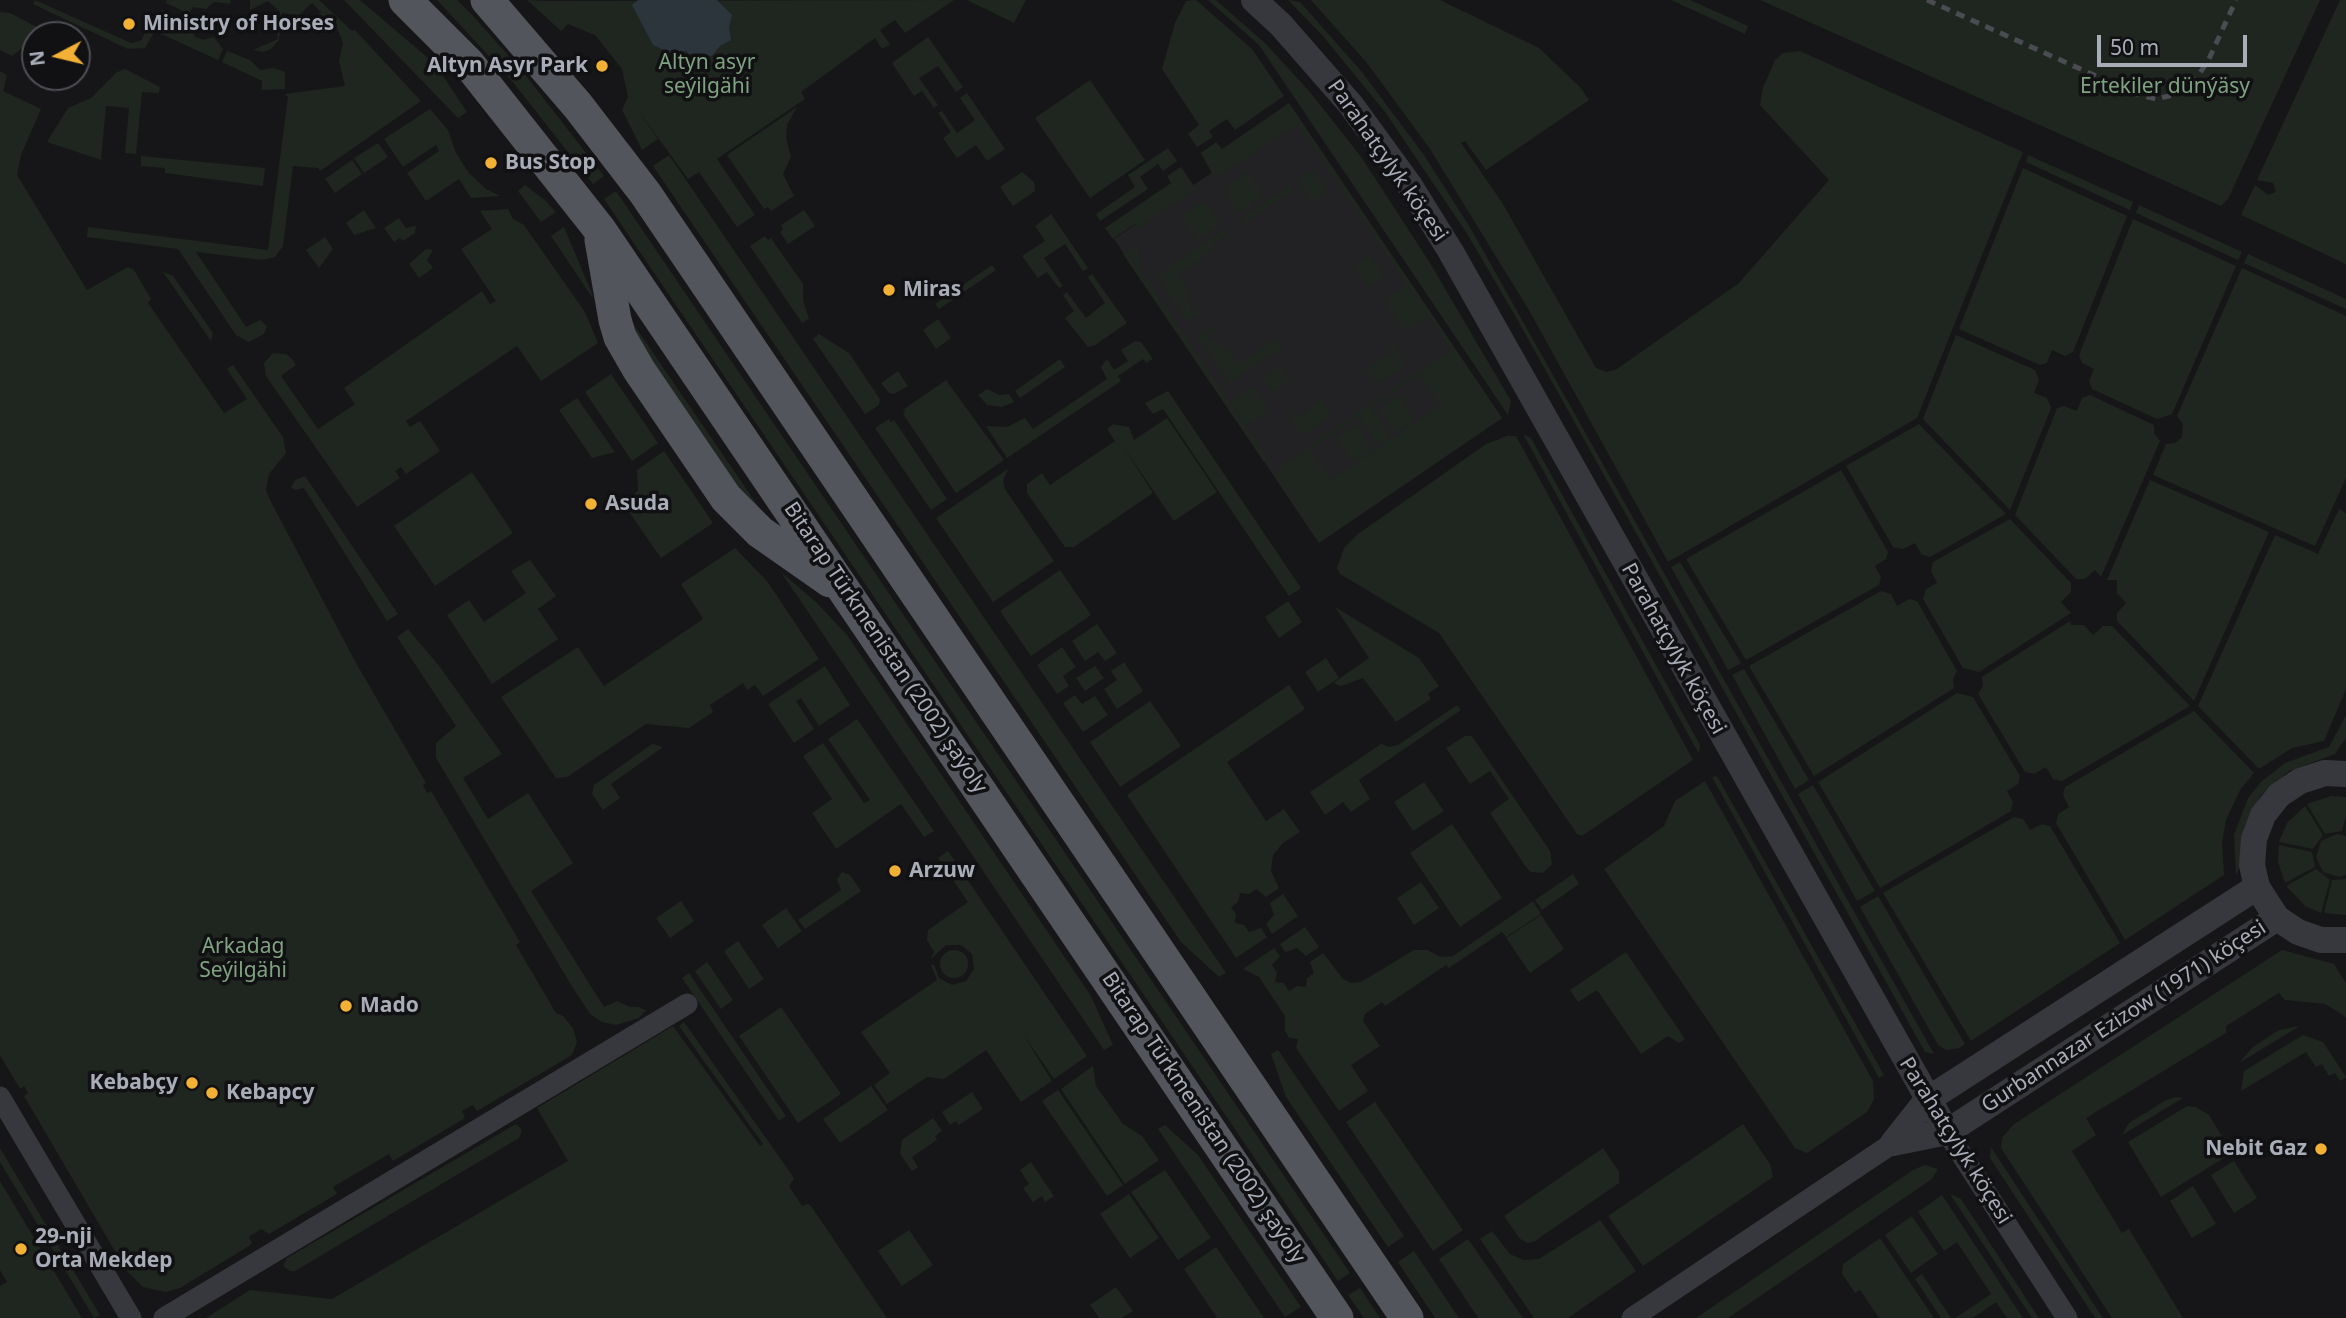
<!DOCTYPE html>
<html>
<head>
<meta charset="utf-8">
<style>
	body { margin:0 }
	#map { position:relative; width:2346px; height:1318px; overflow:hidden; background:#161618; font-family:"Noto Sans",sans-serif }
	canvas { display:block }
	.north { position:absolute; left:21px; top:21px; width:70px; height:70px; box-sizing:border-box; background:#111113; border:2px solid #4d4f55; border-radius:50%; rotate:263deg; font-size:19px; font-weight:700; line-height:28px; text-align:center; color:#a8adb8 }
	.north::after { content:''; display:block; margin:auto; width:24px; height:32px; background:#f2b134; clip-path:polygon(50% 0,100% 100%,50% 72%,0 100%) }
	.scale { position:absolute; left:2097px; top:35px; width:150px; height:32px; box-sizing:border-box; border:4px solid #a8adb8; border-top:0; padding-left:9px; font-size:21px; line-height:24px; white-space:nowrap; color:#a8adb8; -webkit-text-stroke:5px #111113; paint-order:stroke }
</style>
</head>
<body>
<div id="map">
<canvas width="2346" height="1318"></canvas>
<div class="north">N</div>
<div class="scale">50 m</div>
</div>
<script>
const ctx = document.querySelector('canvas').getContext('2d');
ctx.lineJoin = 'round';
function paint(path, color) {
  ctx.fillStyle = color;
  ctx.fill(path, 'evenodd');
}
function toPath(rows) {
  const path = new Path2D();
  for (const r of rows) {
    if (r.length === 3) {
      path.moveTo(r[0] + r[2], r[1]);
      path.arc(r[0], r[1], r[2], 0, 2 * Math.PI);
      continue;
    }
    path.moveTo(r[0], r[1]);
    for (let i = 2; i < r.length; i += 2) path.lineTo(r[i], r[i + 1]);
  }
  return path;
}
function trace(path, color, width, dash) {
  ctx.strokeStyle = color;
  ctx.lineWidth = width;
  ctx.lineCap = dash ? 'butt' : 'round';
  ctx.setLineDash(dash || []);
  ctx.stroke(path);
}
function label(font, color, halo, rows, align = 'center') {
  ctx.font = font + ' "Noto Sans",sans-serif';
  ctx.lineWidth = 7;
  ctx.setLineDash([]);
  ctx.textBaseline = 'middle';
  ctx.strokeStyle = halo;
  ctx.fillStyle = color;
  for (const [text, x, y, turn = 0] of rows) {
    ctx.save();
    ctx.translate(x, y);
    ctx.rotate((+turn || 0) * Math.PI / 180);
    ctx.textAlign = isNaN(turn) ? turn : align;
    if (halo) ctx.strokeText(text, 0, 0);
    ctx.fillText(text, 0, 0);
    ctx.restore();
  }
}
paint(toPath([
	[1297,115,1502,418,1319,543,1114,239]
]), '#222225');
paint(toPath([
	[35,0,131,43,141,41,149,23,155,25,162,10,186,21,187,27,195,32,194,36,203,40,214,37,223,49,218,60,155,31,145,48,128,49,33,4],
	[167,0,231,0,230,4,214,2,206,9,193,7,189,14,166,3],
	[250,0,319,0,352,31,355,30,421,101,320,171,318,168,293,166,283,246,275,257,262,260,196,252,246,327,260,320,267,326,264,334,249,342,236,335,178,249,87,237,88,227,268,250,288,97,285,94,345,86,339,61,343,43,338,30,327,19,318,27,309,24,321,12,312,3,299,15,282,13,279,40,271,49,264,52,253,50,278,39,275,24,280,12,268,1,250,10],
	[344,0,360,0,435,64,467,112,458,118],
	[437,0,457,0,474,17,523,72,604,176,593,184,512,81],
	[527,0,547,1,954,0,905,33,895,20,880,30,890,44,882,49,875,38,801,92,805,99,717,159,755,215,737,227,699,172,688,179,635,106,658,139,642,150,622,110,628,97,622,69,595,35,568,24,561,31],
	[967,0,1026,0,1014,23],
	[1196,0,1252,49,1284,96,1235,130,1227,119,1209,131,1213,137,1197,147,1188,134,1199,125,1162,69,1175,23,1186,1],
	[1208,0,1216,0,1266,44,1310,92,1362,158,1430,263,1511,401,1508,415,1259,45],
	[1288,0,1300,2,1362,72,1424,155,1471,229,1934,1054,1925,1052,1517,319,1466,232,1385,112,1322,35],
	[1311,0,1440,0,1539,48,1580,87,1589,100,1486,170,1465,141,1461,143,1503,204,1596,368,1607,372,1617,369,1739,283,1829,180,1760,105,1763,88,1775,60,1783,53,1800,51,2023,152,1917,418,1668,562,1530,312,1430,149,1367,63],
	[1671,0,1690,0,1748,26,1745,34],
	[1760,0,2320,0,2228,199,2221,206],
	[2340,0,2346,0,2346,264,2241,215,2255,185,2268,195,2276,192,2273,183,2257,180],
	[0,12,10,13,37,27,30,41,35,48,27,44,12,56,0,50],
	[928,37,963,87,956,92,938,66,919,78,938,105,934,108,922,91,914,96,892,63],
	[227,51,250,60,260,70,273,68,285,72,285,89,262,90,262,81,222,62],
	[125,69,160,87,159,93,142,92,136,154,125,153,129,108,106,106,101,160,47,142,68,108,91,98,117,72],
	[0,71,7,75,3,91,41,109,21,155,17,175,87,290,128,267,134,270,151,299,148,303,224,413,247,399,227,369,233,365,283,437,286,453,269,474,266,490,269,498,356,663,426,783,423,785,427,793,431,791,520,942,516,945,556,1013,563,1016,573,1028,577,1042,572,1055,477,1111,473,1105,462,1111,465,1118,393,1161,389,1154,333,1187,337,1194,269,1234,261,1229,249,1237,252,1243,249,1246,180,1288,166,1292,143,1287,126,1270,24,1096,28,1093,24,1086,20,1089,0,1055],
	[1090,80,1145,160,1090,198,1035,118],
	[967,93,1005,149,987,161,976,145,957,158,943,138,951,132,938,113,942,111,957,133,975,120,960,98],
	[1289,103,1502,418,1319,543,1274,476,1280,467,1332,430,1334,433,1310,450,1331,480,1440,406,1419,375,1393,393,1391,390,1451,350,1428,316,1405,332,1384,300,1407,284,1298,124,1225,173,1214,177,1201,153,1216,142,1222,149],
	[797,107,787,125,786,138,791,157,783,174,794,196,771,211,768,207,764,209,727,155],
	[430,109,448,130,456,153,469,173,486,189,500,196,471,198,459,179,426,201,407,173,439,151,436,145,403,167,384,139],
	[378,143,388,157,364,173,354,158],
	[1168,148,1177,161,1163,171,1158,164,1140,177,1148,189,1100,221,1096,214,1135,187,1128,175],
	[669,155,1226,973,1219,977,1181,942,653,166],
	[2028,155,2133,202,2130,210,2026,162],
	[141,156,265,168,263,186,165,173,165,168,141,166],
	[352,160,362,174,335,193,325,179],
	[1181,167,1196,189,1139,228,1135,224,1113,239,1105,228,1171,183,1167,176],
	[2023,168,2127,216,2073,352,2065,356,2052,350,2047,363,2040,365,1959,329],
	[1313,170,1328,192,1312,203,1297,181],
	[1248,171,1264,195,1238,213,1225,193,1225,188],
	[1022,172,1034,182,1035,191,1013,206,1000,187],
	[525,185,546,201,556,212,541,222,518,191],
	[1290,185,1293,190,1245,223,1242,218],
	[616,191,1350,1273,1338,1281,604,199],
	[1200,203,1207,204,1221,224,1197,240,1181,216],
	[2139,205,2242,252,2238,260,2136,213],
	[508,209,513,219,524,225,585,312,598,343,541,381,517,346,406,421,410,427,420,421,440,451,406,474,401,467,395,471,400,478,357,507,266,376,264,363,273,353,286,354,292,359,296,365,281,376,318,429,355,404,344,388,482,291,490,304,496,301,461,249,492,229,480,211],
	[364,210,376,228,354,235,346,223],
	[804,210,815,226,788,244,780,232,783,229,781,225],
	[1051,214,1088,268,1083,271,1065,244,1044,258,1063,286,1059,288,1047,272,1038,278,1022,256,1045,241,1035,226],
	[399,218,406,228,416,226,415,233,403,241,400,238,394,242,384,228],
	[2133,219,2236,266,2172,414,2157,419,2092,389,2089,381,2094,369,2082,363,2079,355],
	[564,227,593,296,592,297,551,236],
	[1225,229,1228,235,1213,245,1215,249,1178,275,1186,286,1192,313,1201,308,1203,312,1188,322,1157,276],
	[765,236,768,240,771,238,803,284,803,300,809,319,802,323,750,246],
	[325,237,333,249,319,268,306,250],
	[1138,244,1140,269,1268,459,1264,462,1123,254],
	[426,249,433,250,427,260,433,268,419,278,409,264],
	[1370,254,1385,276,1368,287,1354,265],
	[2248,254,2346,299,2346,309,2244,263],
	[992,265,996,270,939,309,935,304],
	[2242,268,2346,316,2346,478,2315,546,2153,475,2166,444,2175,443,2182,437,2183,424,2177,416],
	[163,272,173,276,213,333,211,341],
	[1092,274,1127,323,1095,345,1088,347,1065,318,1074,311,1063,295,1067,292,1086,318,1105,303,1088,277],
	[630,319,771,525,754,511,648,364],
	[938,319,951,338,936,349,923,330],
	[1213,327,1216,331,1208,337,1231,353,1239,364,1276,339,1282,348,1230,383,1198,337],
	[819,334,849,353,880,399,879,405,865,414,813,339],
	[1956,335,2035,370,2039,380,2034,393,2047,398,2051,408,2010,510,1923,419],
	[1135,341,1141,342,1153,359,1146,363,1143,359,1118,376,1121,381,1007,458,986,426,1007,427,1025,418,1033,429,1107,379,1101,367,1107,359,1114,370,1128,361,1121,350],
	[1391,341,1404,360,1403,367,1377,384,1366,370,1392,352,1387,343],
	[1060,359,1065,367,1020,398,1015,391],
	[1281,364,1291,380,1273,393,1262,377],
	[898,371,908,386,894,394,889,393,881,383],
	[611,374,658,443,632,461,585,392],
	[946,380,1004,460,956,493,903,414,905,412,904,409],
	[1252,387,1270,410,1247,426,1230,401],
	[987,389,999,395,1009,394,1014,402,1002,407,987,405,978,395],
	[1168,391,1301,588,1289,596,1163,409,1153,414,1145,403],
	[1386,393,1388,396,1371,408,1391,438,1379,445,1359,416,1339,430,1337,427],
	[1399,395,1415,420,1396,433,1379,409],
	[2090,395,2154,425,2154,433,2160,441,2101,577,2095,570,2085,579,2076,579,2015,515,2057,408,2064,406,2077,411,2082,398],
	[577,398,615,452,592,458,559,410],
	[1322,400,1330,412,1330,417,1309,432,1299,432,1287,412,1290,409,1296,418],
	[1167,418,1217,492,1174,521,1123,446,1153,493,1074,547,1065,547,1027,493,1027,484,1042,473,1050,485,1115,441,1107,429,1113,424,1129,427,1134,440],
	[889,419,891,422,894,420,947,499,931,510,875,428],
	[1356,424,1373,449,1353,462,1336,438],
	[1919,424,2006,514,1930,557,1921,554,1915,543,1903,549,1893,547,1846,466],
	[1523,434,1531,438,1700,745,1699,754],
	[1507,436,1516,436,1693,760,1582,836,1577,834,1439,633,1340,574,1337,568,1344,548,1358,534,1486,444],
	[664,451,713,523,661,558,625,506,638,490,637,470],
	[1008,469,1003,481,1005,489,1054,561,993,602,936,518],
	[1841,470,1888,552,1886,559,1875,566,1881,577,1879,585,1746,660,1686,559],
	[472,472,513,533,435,586,394,526],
	[305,476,398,614,387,621,304,488,294,490,291,487,295,480],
	[2150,480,2269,532,2194,701,2117,621,2117,613,2126,603,2117,593,2117,580,2107,580],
	[2339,509,2346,513,2346,689,2324,741,2292,748,2259,769,2198,706,2275,535,2318,554],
	[2010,519,2071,583,2071,592,2061,602,2071,613,1979,672,1963,668,1923,599,1926,589,1937,583,1931,571,1933,562],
	[735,548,767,581,819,659,763,696,755,685,747,690,743,683,710,705,713,712,689,728,646,724,567,777,556,778,501,697,578,647,604,686,703,619,681,584],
	[530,560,556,596,538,609,558,639,492,684,447,615,469,600,484,622,526,593,511,571],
	[1680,562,1741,663,1728,670,1671,567],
	[1060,570,1091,615,1031,656,1000,611],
	[781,572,816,602,847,635,1091,996,1113,1045,1104,1050],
	[1881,591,1891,594,1897,606,1909,599,1917,601,1957,671,1953,679,1954,688,1814,776,1749,666],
	[1288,601,1302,622,1279,638,1265,617],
	[1335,607,1419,658,1439,686,1428,694,1431,699,1396,722,1363,678,1341,686,1333,683,1369,658],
	[2070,621,2071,625,2084,625,2093,635,2103,626,2112,626,2190,706,2062,781,2053,779,2046,767,2034,774,2025,772,1978,694,1983,686,1982,677],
	[1097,624,1117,653,1105,661,1098,652,1085,661,1072,641],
	[408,629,440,667,502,754,463,778,488,819,528,793,573,863,531,891,604,1007,617,1001,630,1007,638,1007,646,1010,639,1018,616,1025,602,1022,590,1014,571,985,436,758,436,743,456,726,397,637],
	[1062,647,1076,667,1063,676,1069,686,1057,694,1037,665],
	[1326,658,1339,678,1318,692,1305,672],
	[1124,662,1143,691,1117,709,1104,689,1117,680,1111,671],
	[825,666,850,705,819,726,801,698,796,701,814,729,794,743,768,704],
	[1095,666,1104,678,1085,691,1076,678],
	[1744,669,1809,780,1795,789,1732,675],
	[1289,685,1305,709,1227,762,1266,821,1284,809,1300,832,1283,843,1273,855,1271,871,1279,888,1266,897,1256,889,1249,894,1240,893,1238,902,1231,907,1236,914,1235,923,1244,925,1249,932,1261,928,1267,937,1236,958,1127,795],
	[1957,693,1973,697,2020,776,2018,784,2007,791,2013,802,2011,811,1880,888,1818,782],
	[1075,695,1082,704,1095,696,1108,715,1083,732,1063,703],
	[1150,701,1181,746,1120,787,1090,742],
	[1457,705,1461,710,1359,780,1370,799,1351,812,1343,802,1325,815,1310,792,1381,744,1389,747,1398,745],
	[2194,711,2254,773,2240,790,2226,820,2222,843,2224,875,2125,940,2056,823,2058,814,2069,807,2063,795,2065,787],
	[2346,715,2346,738,2335,754,2289,771,2261,795,2244,828,2240,866,2236,876,2234,835,2248,798,2261,782,2285,763,2329,747],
	[857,719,934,831,924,837,901,804,836,849,812,813,832,799,803,756,823,743,864,803,870,800,828,739],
	[1465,736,1472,736,1550,851,1552,864,1543,873,1531,872,1526,867,1490,813,1509,799,1490,771,1470,784,1446,748],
	[652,744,663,747,611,784,620,798,603,810,592,794,594,785],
	[1717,776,1884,1075,1879,1078,1712,777],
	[1705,781,1873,1081,1874,1099,1867,1112,1807,1153,1795,1148,1604,869,1664,826,1675,801],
	[1424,782,1444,811,1413,831,1394,802],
	[1813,785,1875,891,1857,901,1798,794],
	[2331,796,2346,797,2346,815,2342,831,2325,834,2307,804],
	[2305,806,2323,835,2313,849,2279,842,2287,823],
	[2014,817,2023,819,2030,830,2042,824,2050,826,2120,943,1971,1041,1883,893],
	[1452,824,1502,898,1460,927,1410,853],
	[2337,834,2346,836,2346,875,2339,877,2323,872,2316,857,2321,841],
	[2279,845,2312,852,2315,867,2285,883,2278,862],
	[948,851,1087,1056,1054,1079,1023,1034,1052,1081,1021,1102,986,1050,944,1079,927,1077,887,1104,874,1085,890,1073,861,1032,937,980,931,965,934,965,939,978,952,985,966,981,974,969,972,954,961,945,946,945,931,959,934,952,927,940,928,930,968,902,938,858],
	[2316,869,2330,880,2321,913,2305,906,2286,886],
	[842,872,850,875,861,891,805,929,798,920,841,890,837,879],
	[1573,874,1579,884,1542,910,1535,900],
	[2346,879,2346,915,2324,913,2332,880],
	[1421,882,1439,908,1414,925,1397,898],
	[1283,894,1298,916,1272,934,1266,924,1274,915,1270,903],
	[1878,896,1965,1044,1960,1048,1946,1050,1938,1045,1860,907],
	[681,901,694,921,670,938,656,918],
	[1533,901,1541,914,1506,937,1502,932,1449,968,1446,965,1385,1006,1382,1002,1365,1014,1363,1021,1380,1046,1351,1065,1368,1091,1339,1111,1296,1048,1298,1039,1289,1038,1285,1031,1285,1016,1259,977,1243,969,1274,948,1280,956,1272,965,1277,973,1275,982,1284,983,1289,991,1297,986,1306,987,1307,978,1314,973,1310,962,1323,953,1343,979,1351,983,1361,982,1414,950,1427,950,1441,957,1453,956],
	[786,908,802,931,778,948,762,925],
	[1541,915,1564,949,1530,973,1506,938],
	[1305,927,1319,947,1306,956,1297,948,1285,952,1280,944],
	[738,941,764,979,749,989,724,951],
	[2282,950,2334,964,2346,983,2346,1017,2325,1004,2285,1000,2279,993,2226,1026,2226,1033,2086,1118,2096,1135,2072,1151,2122,1233,2129,1229,2183,1318,2112,1318,2001,1148,2002,1138,2014,1124],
	[954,964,14],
	[1626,952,1685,1039,1679,1043,1668,1036,1641,1054,1597,990,1578,1002,1570,990],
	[707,962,733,1000,721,1009,695,971],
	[689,973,786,1116,779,1121,682,978],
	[781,1007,841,1094,798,1123,739,1036],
	[684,1022,792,1175,794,1179,789,1186,802,1206,808,1204,811,1206,887,1318,206,1318,250,1290,332,1299,568,1161,537,1108,673,1026,760,1146,763,1144,679,1026],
	[2300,1026,2239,1063,2253,1047,2279,1030],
	[2303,1035,2323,1042,2346,1077,2340,1081,2335,1073,2329,1076,2322,1064,2316,1067,2306,1052,2241,1091,2244,1071],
	[1278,1050,1404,1236,1388,1247,1286,1097,1271,1054],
	[1093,1066,1096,1086,1123,1124,1142,1136,1159,1160,1125,1184,1061,1089],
	[871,1086,888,1110,840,1143,823,1119],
	[1058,1090,1123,1185,1107,1196,1042,1101],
	[972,1092,983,1109,959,1125,956,1121,950,1125,942,1112],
	[2177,1097,2183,1098,2122,1135,2129,1123,2166,1100],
	[1375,1102,1463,1230,1433,1251,1346,1122],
	[2187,1106,2196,1107,2209,1115,2232,1153,2161,1197,2128,1142],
	[933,1118,942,1131,935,1136,937,1140,912,1157,918,1167,912,1171,900,1154,902,1140],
	[516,1124,522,1130,519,1138,295,1271,290,1271,283,1266,287,1258],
	[1743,1124,1770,1164,1773,1177,1643,1266,1608,1216],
	[1165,1125,1198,1155,1301,1307,1285,1317,1158,1129],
	[1991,1147,2103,1318,2095,1318,1990,1158],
	[0,1148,100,1315,94,1318,0,1162],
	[1603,1148,1619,1172,1619,1183,1535,1241,1528,1243,1520,1239,1504,1216],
	[2234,1161,2257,1198,2234,1213,2211,1175],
	[1031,1162,1054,1196,1045,1202,1042,1196,1033,1202,1023,1188,1029,1184,1020,1170],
	[1925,1165,1938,1169,1932,1179,1728,1318,1696,1318,1913,1170],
	[1165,1170,1211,1238,1178,1260,1131,1192],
	[0,1181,82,1318,0,1318,0,1286,7,1282,0,1270],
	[2193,1186,2216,1224,2192,1238,2170,1201],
	[1129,1194,1159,1238,1130,1258,1100,1214],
	[1950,1194,1961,1199,2039,1318,2032,1318],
	[1942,1195,2023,1318,2007,1318,1996,1302,1973,1318,1955,1318,1991,1294,1957,1242,1944,1251,1918,1212],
	[1912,1216,1938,1254,1911,1273,1885,1235],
	[1600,1220,1636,1271,1568,1318,1534,1318,1480,1239,1492,1231,1510,1254,1524,1260,1539,1259],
	[909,1230,933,1265,902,1286,878,1251],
	[1880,1238,1934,1318,1879,1318,1860,1290,1855,1293,1842,1274,1843,1264],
	[1468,1239,1523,1318,1478,1318,1439,1259],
	[1216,1247,1264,1318,1217,1318,1184,1269],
	[1414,1251,1459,1318,1435,1318,1398,1262],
	[1922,1274,1951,1318,1941,1318,1915,1279],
	[1116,1287,1133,1311,1122,1318,1099,1318,1090,1305],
	[1360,1288,1380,1318,1364,1318,1348,1295]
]), '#1e261f');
paint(toPath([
	[638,0,717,0,732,15,729,27,731,40,720,46,712,56,688,54,686,50,681,58,653,45,632,5]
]), '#2c353c');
trace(toPath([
	[0,1097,131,1318],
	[1947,1132,2067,1318],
	[164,1318,687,1004],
	[1632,1318,1893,1143]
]), '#37383d', 21);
trace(toPath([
	[1254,0,1281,25,1351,105,1410,186,1451,252,1947,1132],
	[2346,774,2325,773,2300,781,2279,795,2263,815,2254,839,2252,865,2257,887,2277,918,2298,932,2321,940,2346,940],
	[1893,1143,1947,1132,2277,918],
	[1893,1143,1927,1100,2257,887]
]), '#37383d', 26);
trace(toPath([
	[405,0,469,64,600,230,1337,1318],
	[487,0,578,106,645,193,1407,1318],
	[601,240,615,320,620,337,639,370,726,498,760,532,830,581]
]), '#53555c', 33);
trace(toPath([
	[1927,0,2136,94,2156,99,2177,94,2193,83,2208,61,2236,0]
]), '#4a4c52', 5, [9, 7]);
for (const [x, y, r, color] of [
	[129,24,7,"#f2b134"],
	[602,66,7,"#f2b134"],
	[491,163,7,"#f2b134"],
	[889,290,7,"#f2b134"],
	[591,504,7,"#f2b134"],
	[895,871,7,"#f2b134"],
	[346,1006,7,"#f2b134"],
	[192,1083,7,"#f2b134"],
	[212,1093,7,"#f2b134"],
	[2321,1149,7,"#f2b134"],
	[21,1249,7,"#f2b134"]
]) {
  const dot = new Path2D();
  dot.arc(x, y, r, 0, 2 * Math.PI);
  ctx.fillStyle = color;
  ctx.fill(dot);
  trace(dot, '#111113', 2.5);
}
label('bold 21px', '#a8adb8', '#111113', [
	["Ministry of Horses",143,24],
	["Altyn Asyr Park",588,66,"right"],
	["Bus Stop",505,163],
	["Miras",903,290],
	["Asuda",605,504],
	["Arzuw",909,871],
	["Mado",360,1006],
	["Kebabçy",178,1083,"right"],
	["Kebapcy",226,1093],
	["Nebit Gaz",2307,1149,"right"],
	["29-nji",35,1237],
	["Orta Mekdep",35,1261]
], 'left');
label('21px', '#7fa381', '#111113', [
	["Altyn asyr",707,63],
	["seýilgähi",707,87],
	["Ertekiler dünýäsy",2165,87],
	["Arkadag",243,947],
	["Seýilgähi",243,971]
]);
label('21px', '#a8adb8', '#111113', [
	["Parahatçylyk köçesi",1387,161,55],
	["Bitarap Türkmenistan (2002) şaýoly",885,648,56],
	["Parahatçylyk köçesi",1673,649,61],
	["Gurbannazar Ezizow (1971) köçesi",2124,1017,-33],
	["Bitarap Türkmenistan (2002) şaýoly",1203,1118,56],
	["Parahatçylyk köçesi",1955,1141,58]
]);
</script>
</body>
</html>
